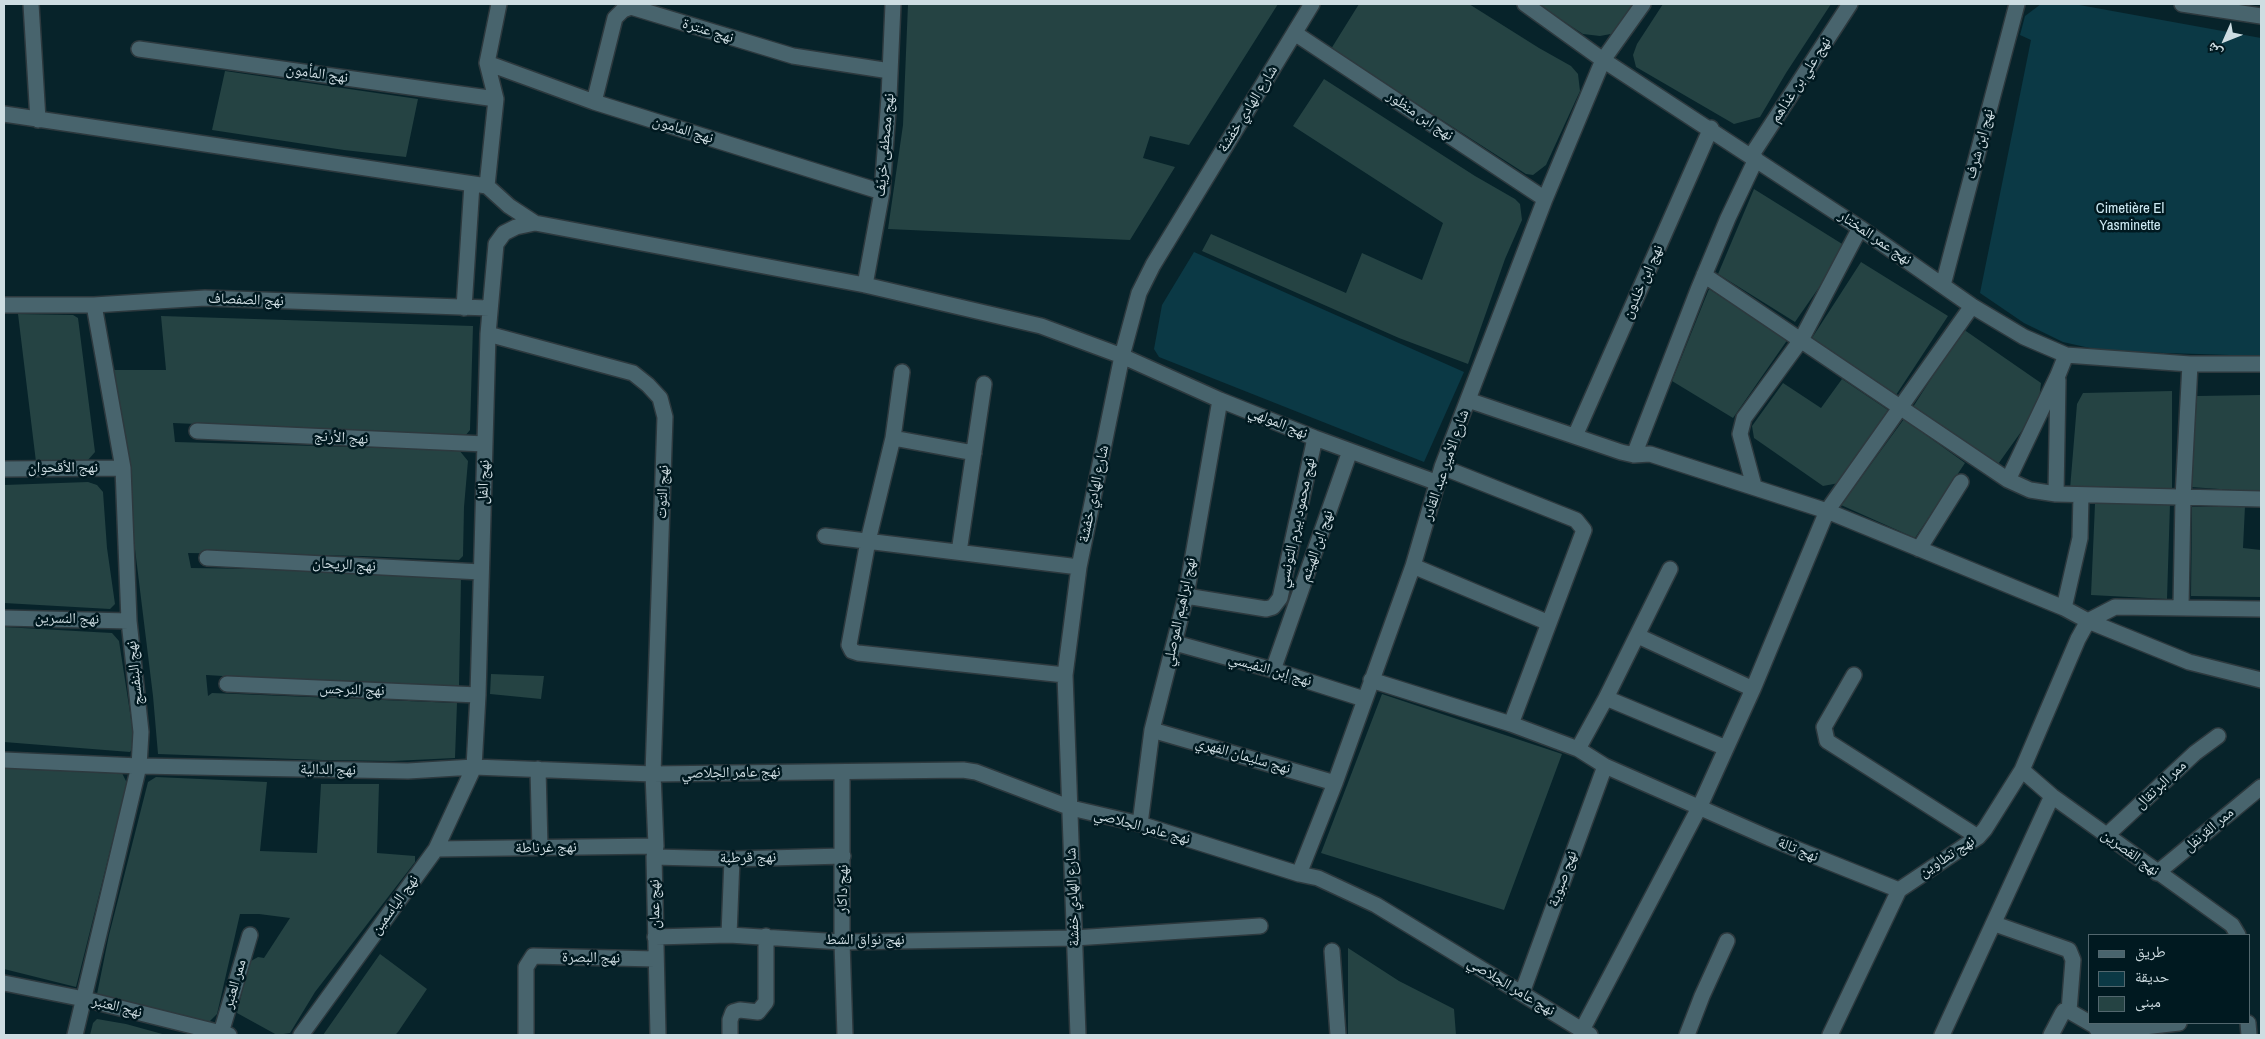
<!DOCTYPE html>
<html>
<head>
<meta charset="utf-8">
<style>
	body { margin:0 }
	#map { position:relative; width:2265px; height:1039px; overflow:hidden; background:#07232a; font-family:"Archivo Narrow","Noto Naskh Arabic",sans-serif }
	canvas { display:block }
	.frame { position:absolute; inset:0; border:5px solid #cedde2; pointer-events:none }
	.legend { position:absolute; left:2088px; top:934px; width:162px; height:90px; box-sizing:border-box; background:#001920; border:1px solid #52676e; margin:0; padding:6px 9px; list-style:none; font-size:15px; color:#cedde2 }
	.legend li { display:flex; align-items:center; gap:10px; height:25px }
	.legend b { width:25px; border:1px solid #52676e }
	.north { position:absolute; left:2200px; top:15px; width:50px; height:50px; -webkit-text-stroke:4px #001920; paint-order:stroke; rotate:226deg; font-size:14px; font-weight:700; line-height:20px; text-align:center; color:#cedde2 }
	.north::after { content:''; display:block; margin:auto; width:18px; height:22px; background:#cedde2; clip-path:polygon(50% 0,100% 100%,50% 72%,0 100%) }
</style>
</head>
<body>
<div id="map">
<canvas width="2265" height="1039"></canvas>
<div class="frame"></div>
<ul class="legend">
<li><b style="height:6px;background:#48646d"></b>طريق</li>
<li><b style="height:14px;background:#0b3945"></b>حديقة</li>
<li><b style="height:14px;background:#254343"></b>مبنى</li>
</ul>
<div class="north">ش</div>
</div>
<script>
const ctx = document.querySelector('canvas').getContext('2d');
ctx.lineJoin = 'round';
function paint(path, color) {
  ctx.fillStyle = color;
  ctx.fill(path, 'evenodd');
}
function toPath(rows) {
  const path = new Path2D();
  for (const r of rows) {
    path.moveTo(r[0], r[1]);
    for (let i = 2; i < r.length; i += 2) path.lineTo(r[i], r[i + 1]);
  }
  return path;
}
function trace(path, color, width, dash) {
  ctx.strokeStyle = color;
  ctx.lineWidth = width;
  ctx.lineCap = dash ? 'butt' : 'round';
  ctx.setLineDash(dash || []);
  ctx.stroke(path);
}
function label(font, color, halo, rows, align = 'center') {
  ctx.font = font + ' "Archivo Narrow","Noto Naskh Arabic",sans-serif';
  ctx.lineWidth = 5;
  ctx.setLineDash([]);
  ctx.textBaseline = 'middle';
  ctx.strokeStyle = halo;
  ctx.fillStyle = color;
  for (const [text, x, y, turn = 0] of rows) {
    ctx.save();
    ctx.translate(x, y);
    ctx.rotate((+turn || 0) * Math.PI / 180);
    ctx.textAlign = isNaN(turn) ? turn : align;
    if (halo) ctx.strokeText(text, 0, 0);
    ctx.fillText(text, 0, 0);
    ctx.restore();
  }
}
paint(toPath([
	[2041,4,2074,4,2261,38,2261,356,2103,351,2063,342,2024,323,1980,293,2031,40,2020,35,2025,16],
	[1194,252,1464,372,1424,462,1159,357,1154,349,1162,305]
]), '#0b3945');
paint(toPath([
	[908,4,1278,4,1189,145,1150,136,1143,158,1175,167,1130,240,888,229,903,125],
	[1359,4,1469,4,1539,48,1571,66,1578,74,1580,91,1546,165,1533,175,1526,174,1331,49],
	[1537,4,1635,4,1616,33,1600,36,1583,34],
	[1663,4,1831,4,1786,73,1760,117,1734,124,1636,67,1633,55,1637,44],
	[225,71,418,99,406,157,344,150,212,130],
	[1324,79,1475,176,1515,199,1520,204,1522,220,1505,259,1468,364,1399,338,1202,251,1211,234,1346,293,1362,253,1422,280,1443,223,1293,126],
	[1754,189,1847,247,1795,322,1718,274],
	[1861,262,1948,316,1896,395,1812,338],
	[1709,289,1788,339,1733,418,1672,381],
	[18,314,73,315,78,318,95,452,88,460,36,462],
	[161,316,473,326,470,430,465,436,173,423,175,442,459,450,468,461,464,507,463,556,459,560,362,556,188,553,191,568,325,570,461,578,459,686,342,683,206,675,208,696,212,693,457,703,455,758,393,761,322,760,158,754,153,696,113,370,166,370],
	[1963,329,2041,383,2038,408,1996,467,1913,407],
	[1842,379,1888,410,1839,483,1823,486,1754,438,1752,426,1783,383,1821,408],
	[2172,391,2172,488,2070,489,2077,404,2083,393],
	[2261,395,2261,492,2191,487,2197,396],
	[1904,419,1965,463,1915,538,1841,505],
	[88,482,97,485,103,492,107,548,115,604,110,609,4,603,4,485],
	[2095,504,2170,504,2167,599,2091,595],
	[2245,506,2243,548,2261,550,2261,597,2191,596,2192,507],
	[4,627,112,633,119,641,135,745,130,752,4,742],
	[491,674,544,676,541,699,490,694],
	[1382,694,1562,754,1504,910,1321,853],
	[4,767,122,773,127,783,76,987,4,969],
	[156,777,267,782,260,851,317,853,321,784,379,784,377,853,415,856,415,862,315,992,290,1033,277,1035,237,1013,248,967,251,961,258,957,264,958,290,918,259,914,240,914,217,1014,209,1022,97,994,109,935,148,782],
	[1348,948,1399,981,1454,1009,1456,1035,1348,1035],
	[380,954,427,989,398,1032,395,1035,323,1035],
	[97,1019,126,1024,166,1035,90,1035,93,1023]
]), '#254343');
const minor = toPath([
	[31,4,38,120],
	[1525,4,1603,60,1860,228,1972,306,2024,337,2066,355,2190,364,2261,364],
	[2182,4,2261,16],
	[1296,34,1545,199],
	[139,49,496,99],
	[487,63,594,102,882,192],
	[594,102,615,18,623,10,631,7,793,56,890,71],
	[4,114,487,186,509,206,535,223,865,285,1041,326,1122,356,1220,400,1315,438,1438,483],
	[1751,156,1850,4],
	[487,186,496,99,487,63,499,4],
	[1704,275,2008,480,2030,490,2056,494,2261,499],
	[865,285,882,192,889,97,893,4],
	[1943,285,2017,4],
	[4,305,94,305,205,298,489,308],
	[464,308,472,184],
	[488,334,633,373,648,385,660,398,665,417,653,774,656,846,654,857,658,1035],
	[902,372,893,438,868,541,849,645,852,651,858,653,1065,675],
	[1468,400,1621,452,1634,455,1650,454,1827,511,2064,608,2088,621,2189,662,2261,680],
	[197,431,485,444],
	[1575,436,1711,128],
	[893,438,974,453],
	[1634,455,1698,290,1728,218,1756,159],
	[1442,467,1576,520,1584,530,1511,724],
	[4,469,123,468],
	[2008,480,2058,375,2066,355],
	[1754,486,1740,434,1744,418,1801,340,1860,228],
	[2056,494,2058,380],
	[825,536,1079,567],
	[1919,549,1961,482],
	[959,552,984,384],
	[207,558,481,572],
	[1413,566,1549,623],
	[1186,596,1266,609,1273,607,1280,598,1315,438],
	[2181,606,2183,498,2190,364],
	[2064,608,2080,538,2081,495],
	[4,618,129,621],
	[1638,636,1753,689],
	[1175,643,1273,670,1364,699],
	[1273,670,1350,451],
	[1854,675,1824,727,1827,741,1978,837],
	[1371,680,1511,724,1578,749,1605,766,1769,838,1899,890],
	[227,684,478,695],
	[1606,698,1726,748],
	[1152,730,1335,783],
	[1578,749,1606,698,1670,569],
	[4,760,139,766,408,771,474,767,653,774,963,770,976,772,1071,808,1140,824,1299,874,1318,878,1376,905,1590,1035],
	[538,769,540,848],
	[2022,770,2052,796,2232,925,2238,935],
	[842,772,842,942,845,1035],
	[1140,824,1152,730,1186,596,1220,400],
	[2106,836,2195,753,2218,736],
	[436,849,656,846],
	[654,857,732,859,843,856],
	[2157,873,2261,787],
	[1299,874,1335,783,1413,566,1442,467,1545,199,1603,60,1643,4],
	[1995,924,2069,950,2073,960,2069,1011],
	[729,935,732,859],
	[655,937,729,935,842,942,1074,938,1260,926],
	[1332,951,1338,1035],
	[4,983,84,999,229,1035],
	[1522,993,1605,766],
	[2248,1023,2249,1035],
	[1582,1030,1700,806,1753,689,1827,511,1972,306],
	[2100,1032,2179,1023],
	[221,1033,250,935],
	[75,1035,139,766,141,732,129,621,123,468,94,305],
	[301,1035,436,849,474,767,478,695,488,334,496,244,504,233,516,227,535,223],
	[526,1035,526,967,533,956,655,959],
	[730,1035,730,1020,733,1012,740,1010,758,1012,766,1002,766,936],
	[1078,1035,1065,675,1079,567,1122,356,1139,293,1153,265,1312,4],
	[1687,1035,1702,996,1727,941],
	[1830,1035,1899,890,1978,837,1985,829,2022,770,2078,639,2088,621,2115,607,2261,609],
	[1942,1035,2052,796],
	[2051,1035,2062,1014,2064,1011,2069,1011,2095,1026,2101,1035]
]);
trace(minor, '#2d393e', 18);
trace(minor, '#48646d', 15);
label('15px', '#cedde2', '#001920', [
	["نهج عنترة",708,31,17],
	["نهج المأمون",317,74,8],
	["نهج علي بن غذاهم",1801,80,-57],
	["شارع الهادي خفشة",1248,109,-58],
	["نهج ابن منظور",1420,116,34],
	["نهج المامون",683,130,17],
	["نهج ابن شرف",1980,144,-75],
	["نهج مصطفى خريّف",885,145,-85],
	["نهج عمر المختار",1875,238,34],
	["نهج ابن خلدون",1643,282,-66],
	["نهج الصفصاف",246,300,2],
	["نهج المولهي",1278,423,22],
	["نهج الأرنج",341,438,3],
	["شارع الأمير عبد القادر",1446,465,-71],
	["نهج الأقحوان",63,468],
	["نهج الفل",484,482,-88],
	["نهج التوت",663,492,-88],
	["شارع الهادي خفشة",1094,494,-78],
	["نهج محمود بيرم التونسي",1297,523,-78],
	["نهج ابن الهيثم",1317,546,-71],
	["نهج الريحان",344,565,3],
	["نهج ابراهيم الموصلي",1180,612,-78],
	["نهج النسرين",67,619,1],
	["نهج إبن النفيسي",1270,670,16],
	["نهج البنفسج",135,673,-96],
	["نهج النرجس",352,690,2],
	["نهج سليمان الفهري",1243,756,16],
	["نهج الدالية",328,770,1],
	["نهج عامر الجلاصي",731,773,-1],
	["ممر البرتقال",2161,785,-43],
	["نهج عامر الجلاصي",1142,827,15],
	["ممر القرنفل",2209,830,-40],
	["نهج غرناطة",546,848,-1],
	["نهج تالة",1798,850,22],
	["نهج القصرين",2130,853,36],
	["نهج تطاوين",1947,857,-33],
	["نهج قرطبة",748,858,-1],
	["نهج صبوية",1563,879,-70],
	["نهج داكار",843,889,-89],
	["شارع الهادي خفشة",1073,897,-92],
	["نهج عمان",655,904,-91],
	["نهج الياسمين",395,905,-54],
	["نهج نواق الشط",865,940],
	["نهج البصرة",591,958,1],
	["ممر العنبر",235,984,-74],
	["نهج عامر الجلاصي",1511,987,31],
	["نهج العنبر",117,1007,14]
]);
label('15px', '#ceeaf3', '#001920', [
	["Cimetière El",2130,209],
	["Yasminette",2130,226]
]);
</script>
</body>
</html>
